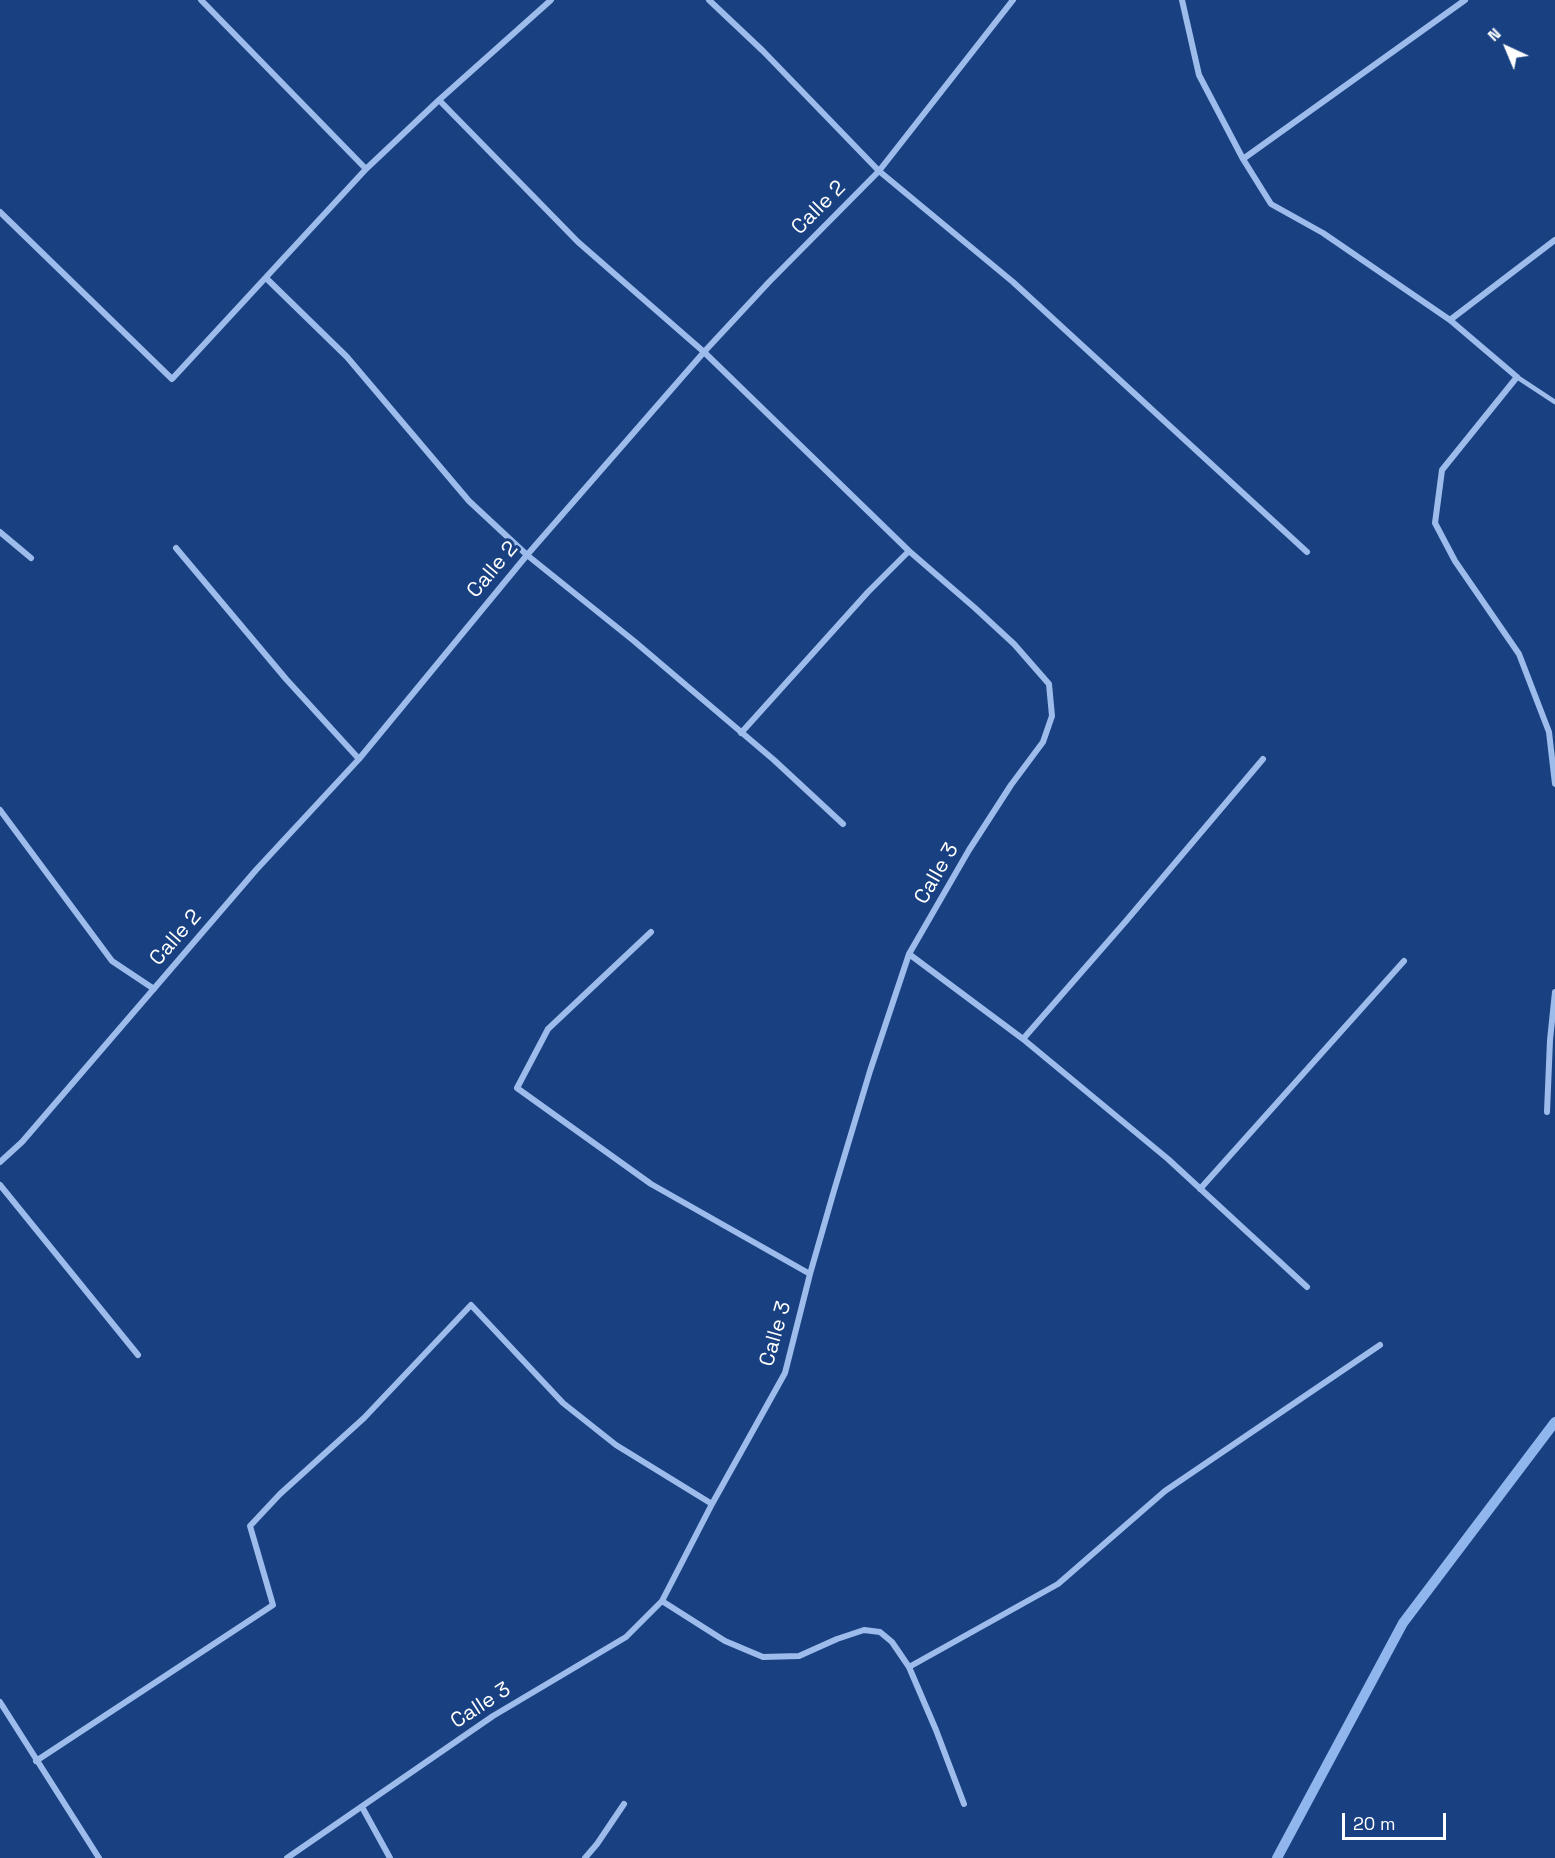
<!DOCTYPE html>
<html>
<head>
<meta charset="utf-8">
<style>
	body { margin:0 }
	#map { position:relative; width:1555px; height:1858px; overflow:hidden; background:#194182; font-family:"Space Grotesk",sans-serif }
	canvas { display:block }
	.north { position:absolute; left:1477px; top:18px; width:60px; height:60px; -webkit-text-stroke:4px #194182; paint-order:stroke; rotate:316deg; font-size:16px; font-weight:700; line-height:24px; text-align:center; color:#fff }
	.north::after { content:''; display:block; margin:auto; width:21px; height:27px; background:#fff; clip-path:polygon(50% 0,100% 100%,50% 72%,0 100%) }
	.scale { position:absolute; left:1342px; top:1813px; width:104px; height:27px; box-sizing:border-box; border:3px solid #fff; border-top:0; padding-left:8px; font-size:18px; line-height:21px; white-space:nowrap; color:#fff; -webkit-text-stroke:4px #194182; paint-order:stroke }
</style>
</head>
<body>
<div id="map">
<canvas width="1555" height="1858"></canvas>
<div class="north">N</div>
<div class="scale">20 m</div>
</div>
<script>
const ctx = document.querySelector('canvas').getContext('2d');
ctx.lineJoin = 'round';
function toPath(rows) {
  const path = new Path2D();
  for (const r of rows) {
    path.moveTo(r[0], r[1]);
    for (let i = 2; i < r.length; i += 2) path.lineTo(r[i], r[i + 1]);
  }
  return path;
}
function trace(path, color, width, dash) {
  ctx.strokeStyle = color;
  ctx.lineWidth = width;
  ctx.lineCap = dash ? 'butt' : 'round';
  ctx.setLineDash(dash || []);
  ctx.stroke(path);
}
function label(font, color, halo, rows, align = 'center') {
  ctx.font = font + ' "Space Grotesk",sans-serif';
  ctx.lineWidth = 6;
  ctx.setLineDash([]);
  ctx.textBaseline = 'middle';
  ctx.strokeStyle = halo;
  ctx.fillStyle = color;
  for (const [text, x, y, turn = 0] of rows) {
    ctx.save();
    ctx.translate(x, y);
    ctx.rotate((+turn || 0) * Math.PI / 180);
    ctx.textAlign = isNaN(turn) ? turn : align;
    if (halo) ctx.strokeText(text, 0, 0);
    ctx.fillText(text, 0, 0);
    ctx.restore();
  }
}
trace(toPath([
	[1277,1858,1403,1623,1555,1422]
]), '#90b6ed', 10);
trace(toPath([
	[1517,377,1555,402]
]), '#9dbceb', 4.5);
trace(toPath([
	[201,0,366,169],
	[709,0,763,51,879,171,1013,282,1307,552],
	[1182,0,1199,75,1243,159,1271,204,1323,233,1450,320,1517,377,1442,470,1435,523,1455,561,1519,654,1549,732,1555,784],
	[1243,159,1465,0],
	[0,212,172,379,366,169,439,100,551,0],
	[266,278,347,357,469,501,527,555,634,641,774,760,843,824],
	[1450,320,1555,240],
	[0,532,31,558],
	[176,548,286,679,359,759],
	[741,733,868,592,909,551],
	[0,810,112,961,154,989],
	[651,932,548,1029,517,1088,651,1184,810,1274],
	[909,954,1023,1039,1168,1159,1307,1287],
	[1023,1039,1126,921,1263,759],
	[1547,1112,1550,1040,1555,992],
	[0,1162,22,1142,256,870,359,759,527,555,704,352,769,282,879,171,1013,0],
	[0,1185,138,1355],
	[1200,1189,1404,961],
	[662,1601,725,1641,763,1657,799,1656,837,1639,864,1630,880,1632,892,1642,909,1667,936,1730,964,1804],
	[909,1667,1058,1584,1165,1491,1380,1345],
	[0,1702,99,1858],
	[36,1761,273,1605,250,1526,280,1494,364,1418,471,1305,563,1403,616,1445,712,1504],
	[362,1807,390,1858],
	[287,1858,493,1716,626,1637,662,1601,712,1504,785,1373,810,1274,833,1194,870,1071,909,954,969,850,1011,785,1043,742,1052,716,1049,684,1014,644,975,608,909,551,704,352,578,242,439,100],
	[585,1858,597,1844,624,1804]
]), '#9dbceb', 6);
label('21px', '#fff', '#194182', [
	["Calle 2",819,208,-45],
	["Calle 2",493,570,-50],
	["Calle 3",937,874,-60],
	["Calle 2",176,938,-49],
	["Calle 3",776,1334,-74],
	["Calle 3",481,1706,-33]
]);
</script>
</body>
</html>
